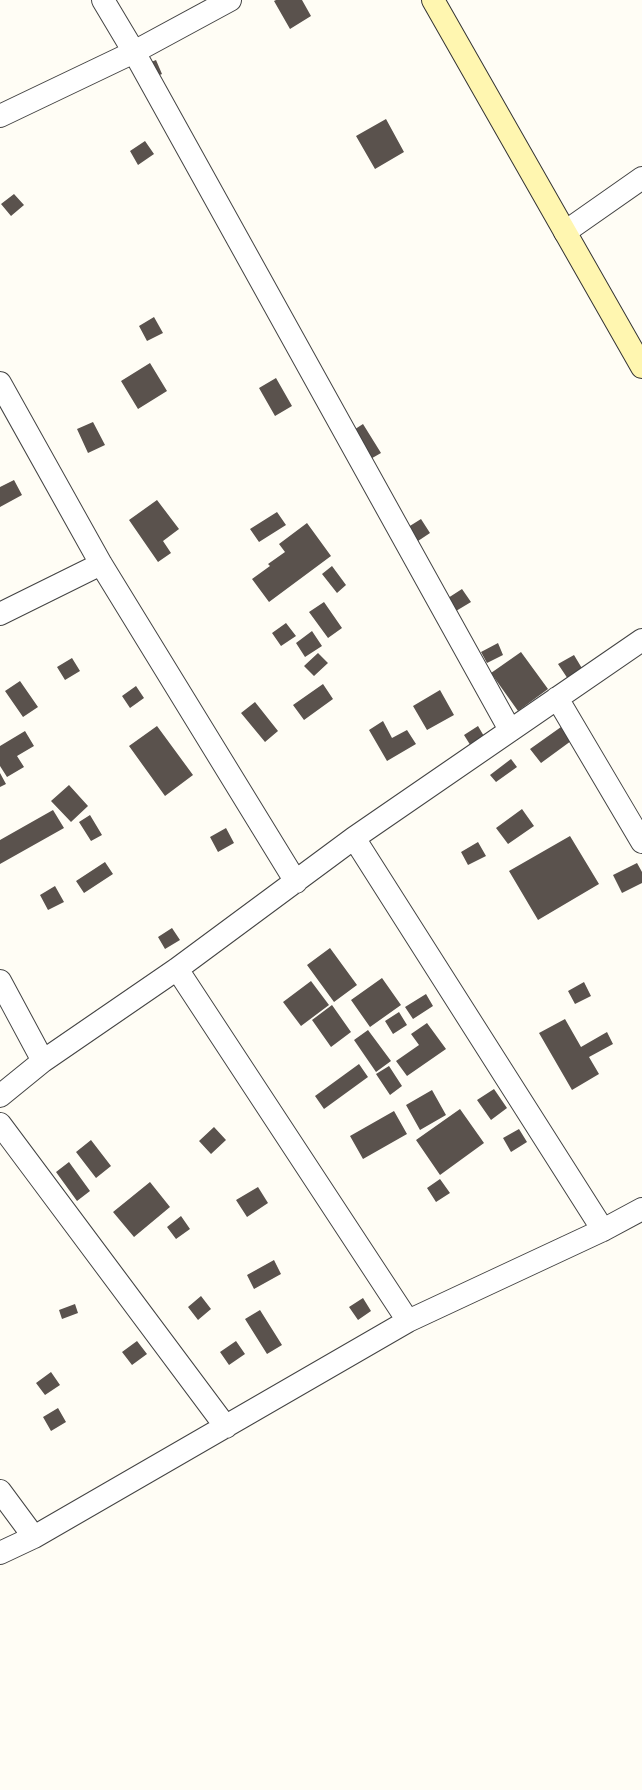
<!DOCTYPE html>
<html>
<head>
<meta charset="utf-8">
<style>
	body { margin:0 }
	canvas { display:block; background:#fffdf5 }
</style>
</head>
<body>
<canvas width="642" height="1790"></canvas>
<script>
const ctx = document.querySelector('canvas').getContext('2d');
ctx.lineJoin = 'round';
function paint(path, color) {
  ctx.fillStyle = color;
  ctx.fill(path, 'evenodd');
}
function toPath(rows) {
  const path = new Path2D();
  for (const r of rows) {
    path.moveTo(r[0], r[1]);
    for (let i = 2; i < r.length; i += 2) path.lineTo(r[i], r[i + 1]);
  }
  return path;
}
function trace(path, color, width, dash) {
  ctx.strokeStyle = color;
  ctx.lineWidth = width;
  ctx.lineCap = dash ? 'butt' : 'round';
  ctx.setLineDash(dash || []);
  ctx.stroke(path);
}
paint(toPath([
	[276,0,302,0,311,16,290,29,274,1],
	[156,60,162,74,146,81,139,67],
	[386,119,404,152,375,169,356,136],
	[145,141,154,154,138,165,130,151],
	[14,194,24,205,11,216,1,204],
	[154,317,163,333,147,341,139,326],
	[150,363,167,391,138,409,121,381],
	[276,378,292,406,275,416,259,388],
	[93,422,105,445,88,453,77,429],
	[363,424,381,453,367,461,349,433],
	[14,480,22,495,0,507,0,487],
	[157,500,179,529,163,541,171,553,158,562,129,520],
	[277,512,286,525,259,542,250,529],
	[421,519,430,533,415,543,405,529],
	[307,523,331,556,269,602,252,579,270,566,268,564,285,552,279,544],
	[332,566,346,585,337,593,322,574],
	[462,589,471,602,456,611,448,598],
	[324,602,342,628,328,638,309,612],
	[286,623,296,636,281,646,272,633],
	[312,631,322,646,305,657,296,643],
	[498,643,503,655,487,663,481,652],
	[521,652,548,689,518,711,491,673],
	[318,653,328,663,314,676,304,666],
	[574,655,583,670,568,679,558,664],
	[72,658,80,671,65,680,57,667],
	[20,681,38,707,23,717,5,691],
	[323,684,333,699,304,720,293,705],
	[136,686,144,698,130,708,122,696],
	[440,690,454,715,427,730,413,706],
	[255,702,278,731,265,742,241,713],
	[383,721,392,738,407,730,416,744,387,761,369,730],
	[157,726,193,775,165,796,129,746],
	[478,726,488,743,474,751,464,735],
	[561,727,571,741,541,763,530,749],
	[25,731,34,746,17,756,24,767,7,777,0,766,0,746],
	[511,759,517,767,496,782,490,775],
	[0,773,6,784,0,787],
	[69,785,88,806,71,822,51,801],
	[522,809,534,826,508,844,496,828],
	[53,810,64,828,0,864,0,840],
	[90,815,102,835,91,841,79,822],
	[226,828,234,843,218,852,210,837],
	[570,836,599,884,538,920,509,871],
	[478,842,486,856,468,865,461,852],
	[105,862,113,874,84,893,76,881],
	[637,863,642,872,642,883,622,893,613,875],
	[55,886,64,902,48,910,40,895],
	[172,928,180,940,165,949,158,937],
	[330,948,357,985,334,1002,307,965],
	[382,978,401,1005,370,1027,351,1000],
	[311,981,329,1005,301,1026,283,1002],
	[584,982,591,996,575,1004,568,991],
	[426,994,433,1006,413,1019,405,1007],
	[332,1005,351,1032,331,1047,312,1020],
	[399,1012,407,1025,393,1034,385,1021],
	[565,1019,581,1047,607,1032,613,1044,589,1057,599,1074,572,1090,539,1033],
	[427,1023,446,1049,407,1076,396,1061,419,1045,411,1034],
	[368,1030,391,1061,376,1072,354,1040],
	[359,1064,368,1077,324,1109,315,1096],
	[389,1066,402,1086,390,1095,376,1074],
	[494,1089,507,1108,491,1120,477,1100],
	[432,1090,446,1115,420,1130,406,1105],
	[460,1109,484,1143,440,1175,416,1140],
	[394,1111,407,1134,363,1159,350,1136],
	[214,1127,226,1140,211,1154,199,1141],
	[519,1129,527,1142,511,1152,503,1138],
	[91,1140,111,1166,96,1178,76,1152],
	[69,1162,90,1191,77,1201,56,1172],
	[440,1179,450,1193,436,1202,427,1188],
	[150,1182,170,1207,134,1237,113,1212],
	[258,1187,268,1203,247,1217,236,1200],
	[181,1216,190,1229,176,1239,167,1227],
	[274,1260,281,1274,254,1289,247,1275],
	[201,1296,211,1309,198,1320,188,1307],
	[363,1298,371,1311,358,1320,349,1307],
	[75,1304,78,1313,62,1319,59,1310],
	[260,1310,282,1345,267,1354,245,1319],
	[137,1341,147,1354,132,1365,122,1352],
	[236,1341,245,1354,229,1365,220,1352],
	[51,1372,60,1385,45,1395,36,1383],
	[58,1408,66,1422,51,1431,43,1417]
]), '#5a524d');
const street = toPath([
	[103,0,134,52,510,730],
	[0,116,134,52,230,0],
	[565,232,642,178],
	[0,383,101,564,296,882],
	[0,614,101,564],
	[557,698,642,842],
	[354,838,603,1230],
	[177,969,408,1321],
	[0,981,43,1061],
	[0,1096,43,1061,177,969,354,838,642,640],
	[0,1124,226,1427],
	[0,1491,34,1537],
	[0,1553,34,1537,408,1321,603,1230,642,1209]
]);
const secondary = toPath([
	[433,0,642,367]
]);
trace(street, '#444', 24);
trace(secondary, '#333', 24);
trace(street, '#fff', 22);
trace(secondary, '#fff6b0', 22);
</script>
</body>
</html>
